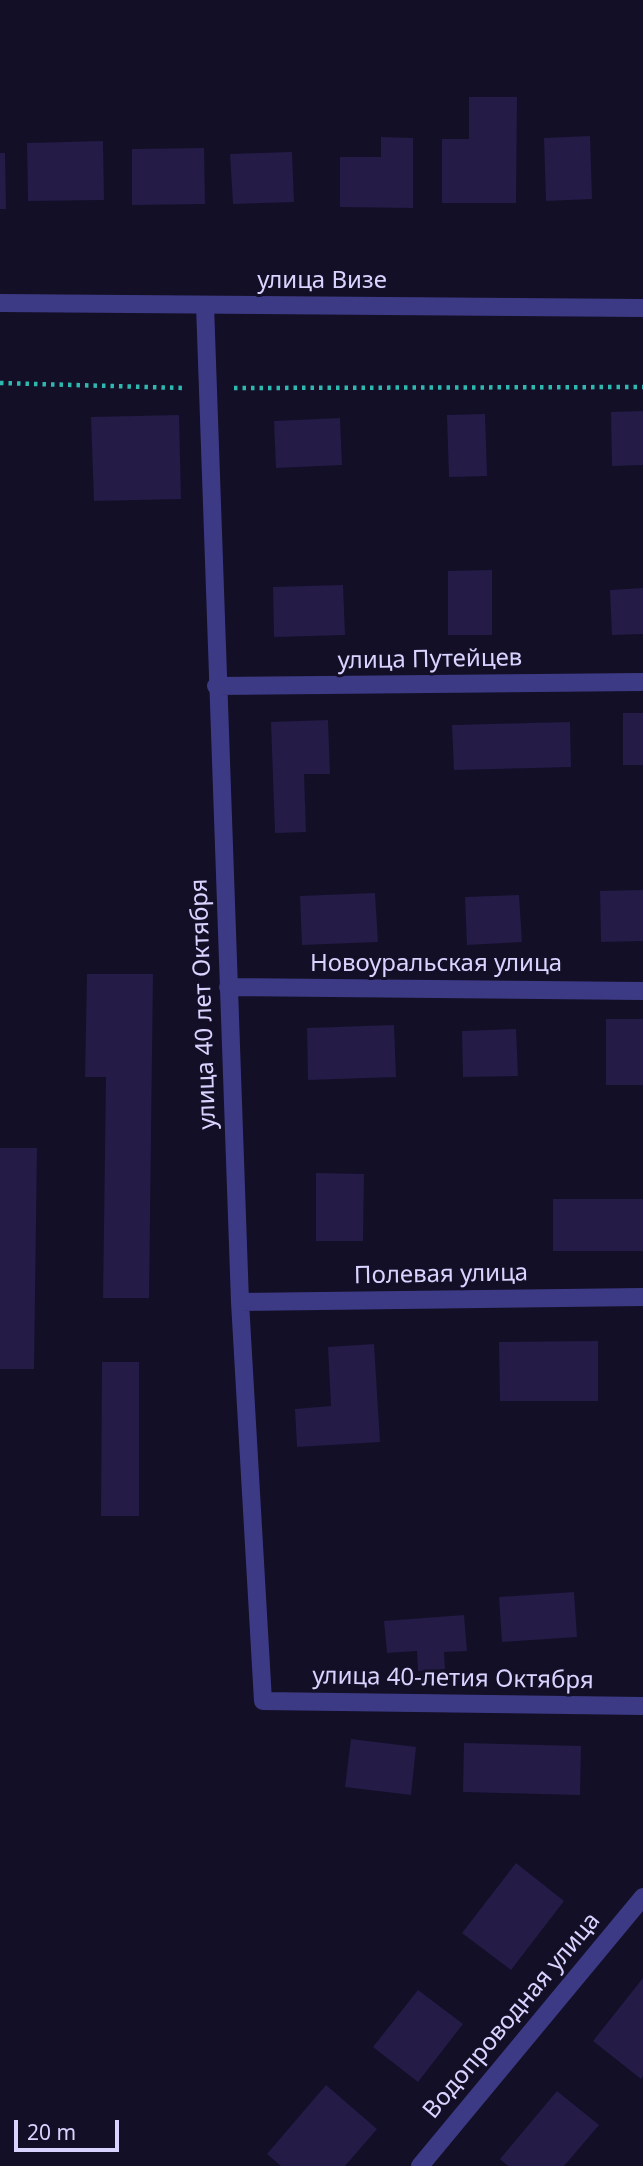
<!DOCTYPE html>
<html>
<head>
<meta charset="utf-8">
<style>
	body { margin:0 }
	#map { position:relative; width:643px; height:2166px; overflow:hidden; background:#130f26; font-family:"Noto Sans",sans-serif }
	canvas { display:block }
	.scale { position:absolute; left:14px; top:2120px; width:105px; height:32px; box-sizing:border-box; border:4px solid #d9d4ff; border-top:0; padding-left:9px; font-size:21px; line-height:24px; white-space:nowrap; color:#d9d4ff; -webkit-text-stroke:5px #130f26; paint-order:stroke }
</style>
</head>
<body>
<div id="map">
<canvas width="643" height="2166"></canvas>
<div class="scale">20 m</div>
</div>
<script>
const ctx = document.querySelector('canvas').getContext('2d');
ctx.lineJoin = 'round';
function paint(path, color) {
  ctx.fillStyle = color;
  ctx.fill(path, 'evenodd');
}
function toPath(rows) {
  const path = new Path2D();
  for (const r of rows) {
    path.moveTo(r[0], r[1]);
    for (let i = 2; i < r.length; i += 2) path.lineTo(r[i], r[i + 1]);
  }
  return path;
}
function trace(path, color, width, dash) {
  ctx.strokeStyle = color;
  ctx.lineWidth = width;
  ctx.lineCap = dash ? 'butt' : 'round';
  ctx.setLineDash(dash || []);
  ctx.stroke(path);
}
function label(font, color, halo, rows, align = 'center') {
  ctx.font = font + ' "Noto Sans",sans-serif';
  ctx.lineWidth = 6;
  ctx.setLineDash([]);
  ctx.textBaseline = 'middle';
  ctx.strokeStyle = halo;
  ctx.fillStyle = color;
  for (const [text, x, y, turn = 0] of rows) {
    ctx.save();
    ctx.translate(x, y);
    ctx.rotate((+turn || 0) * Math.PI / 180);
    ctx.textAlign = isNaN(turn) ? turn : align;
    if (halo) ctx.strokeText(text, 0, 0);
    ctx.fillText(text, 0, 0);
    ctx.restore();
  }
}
paint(toPath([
	[469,97,517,97,516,203,442,203,442,139,469,139],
	[590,136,592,199,546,201,544,138],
	[381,137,413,138,413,208,340,207,340,157,381,157],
	[103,141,104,200,28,201,27,143],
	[204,148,205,204,132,205,132,149],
	[292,152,294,202,233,204,230,154],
	[0,153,5,153,6,209,0,209],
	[643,411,643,465,612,466,611,412],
	[485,414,487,476,449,477,447,415],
	[179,415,181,499,94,501,91,417],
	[340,418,342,465,276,468,274,421],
	[492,570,492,635,448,635,448,571],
	[343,585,345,635,274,637,273,587],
	[643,588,643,634,612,635,610,590],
	[623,713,643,713,643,765,623,765],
	[328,720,330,774,304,774,306,832,275,833,271,722],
	[570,722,571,767,454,770,452,725],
	[643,890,643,941,601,942,600,891],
	[375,893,378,942,302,945,300,896],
	[519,895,522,942,467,945,465,897],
	[87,974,153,974,149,1298,103,1298,106,1077,85,1077],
	[606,1019,643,1019,643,1085,606,1085],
	[394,1025,396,1077,308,1080,307,1028],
	[516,1029,518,1076,463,1077,462,1031],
	[0,1148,37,1148,34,1369,0,1369],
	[316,1173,364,1174,363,1241,316,1241],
	[553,1199,643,1199,643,1251,553,1251],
	[598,1341,598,1401,500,1401,499,1342],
	[374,1344,380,1442,297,1447,295,1409,331,1406,328,1347],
	[102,1362,139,1362,139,1516,101,1516],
	[574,1592,577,1637,502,1642,499,1597],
	[464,1615,467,1651,444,1652,445,1669,418,1671,417,1651,387,1653,384,1621],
	[351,1739,416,1747,411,1795,345,1787],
	[464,1743,581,1746,580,1795,463,1792],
	[516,1863,564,1901,511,1970,462,1933],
	[643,1978,643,2076,641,2079,593,2041],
	[418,1990,463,2024,418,2082,373,2047],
	[326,2085,377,2129,345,2166,281,2166,267,2154],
	[557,2091,599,2125,564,2166,508,2166,500,2159]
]), '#241b47');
trace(toPath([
	[0,383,184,388],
	[234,388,643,387]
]), '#2fb8b0', 4.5, [3.5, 5]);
trace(toPath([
	[205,305,240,1302,263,1701,643,1706],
	[216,686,643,682],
	[228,987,643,991],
	[240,1302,643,1297],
	[420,2166,643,1897]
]), '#3d3a85', 18);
trace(toPath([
	[0,303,643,308]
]), '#3d3a85', 18);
label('24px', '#d9d4ff', '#130f26', [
	["улица Визе",322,281],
	["улица Путейцев",430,660,-1],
	["Новоуральская улица",436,964],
	["улица 40 лет Октября",204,1004,-92],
	["Полевая улица",441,1275,-1],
	["улица 40-летия Октября",453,1679,1],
	["Водопроводная улица",512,2016,-50]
]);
</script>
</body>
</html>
